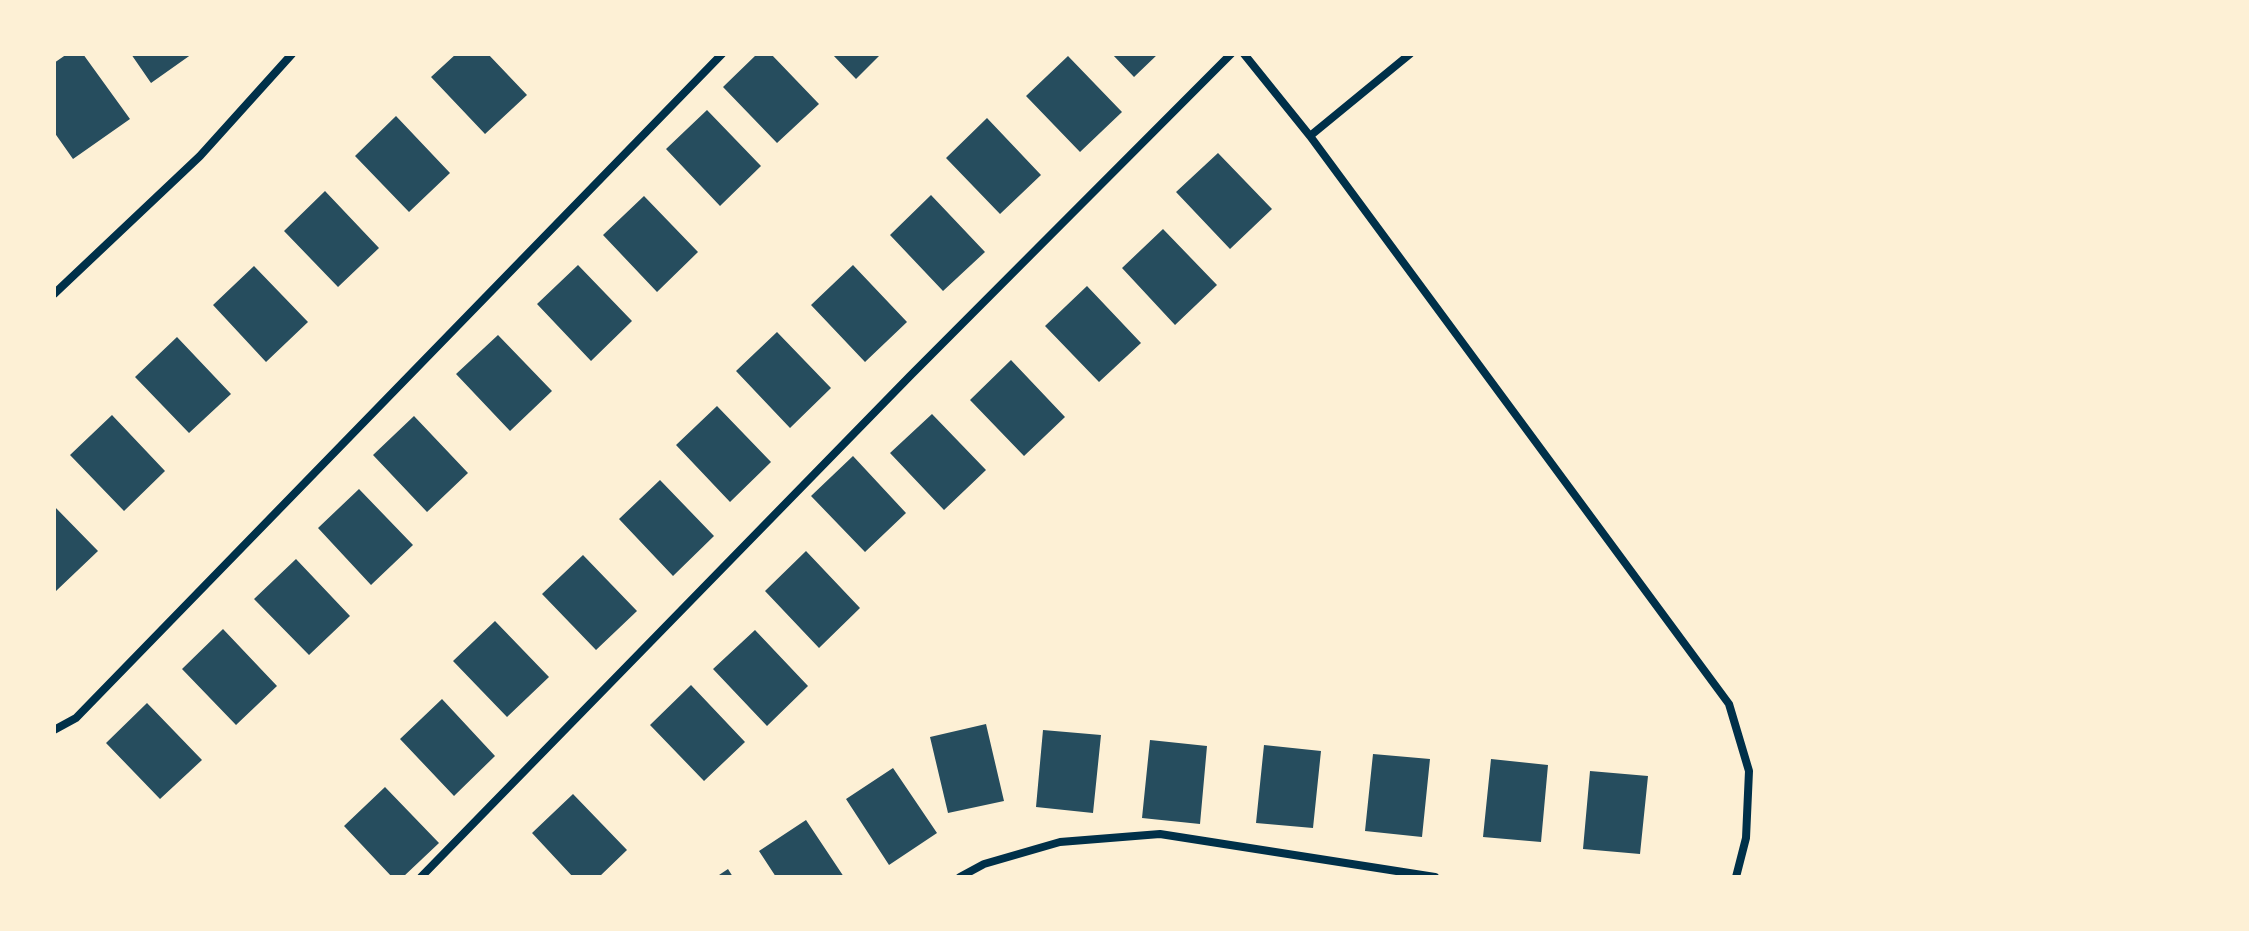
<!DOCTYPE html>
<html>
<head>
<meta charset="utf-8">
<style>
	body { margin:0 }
	#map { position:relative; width:2249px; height:931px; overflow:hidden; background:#fdf0d5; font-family:"Fira Sans Condensed",sans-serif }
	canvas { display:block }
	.frame { position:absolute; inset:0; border:56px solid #fdf0d5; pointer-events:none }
</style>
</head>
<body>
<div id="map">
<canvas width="2249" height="931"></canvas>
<div class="frame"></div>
</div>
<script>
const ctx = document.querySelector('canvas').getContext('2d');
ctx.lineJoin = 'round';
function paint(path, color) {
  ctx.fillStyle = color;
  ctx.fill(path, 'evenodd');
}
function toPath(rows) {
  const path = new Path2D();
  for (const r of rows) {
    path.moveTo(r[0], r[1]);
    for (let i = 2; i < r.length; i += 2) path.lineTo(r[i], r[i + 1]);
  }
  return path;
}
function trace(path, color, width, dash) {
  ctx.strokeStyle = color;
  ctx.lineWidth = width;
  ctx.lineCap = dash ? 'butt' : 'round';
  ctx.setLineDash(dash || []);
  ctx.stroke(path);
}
paint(toPath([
	[67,54,83,54,130,119,73,159,54,132,54,63],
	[131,54,192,54,151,83],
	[456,54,488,54,527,95,485,134,431,77],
	[757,54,771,54,819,104,777,143,723,87],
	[832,54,881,54,856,79],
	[1112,54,1158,54,1134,77],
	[1068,56,1122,112,1080,152,1026,96],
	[707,110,761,166,720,206,666,149],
	[396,116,450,173,409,212,355,156],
	[987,118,1041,175,1000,214,946,158],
	[1218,153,1272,209,1230,249,1176,192],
	[325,191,379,248,338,287,284,231],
	[931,195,985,252,943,291,890,235],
	[644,196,698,252,657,292,603,235],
	[1163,229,1217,285,1175,325,1122,268],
	[578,265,632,321,591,361,537,304],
	[853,265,907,322,865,362,811,305],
	[254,266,308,322,266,362,213,305],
	[1087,286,1141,343,1099,382,1045,326],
	[777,332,831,388,790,428,736,371],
	[498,335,552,391,510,431,456,374],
	[177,337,231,394,189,433,135,377],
	[1011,360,1065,417,1024,456,970,400],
	[717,406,771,462,730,502,676,445],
	[932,414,986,470,944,510,890,453],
	[112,415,165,471,124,511,70,455],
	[414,416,468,473,427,512,373,455],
	[853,456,906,513,865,552,811,496],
	[660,480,714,536,673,576,619,519],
	[359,489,413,545,371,585,318,528],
	[54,506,98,551,56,591,54,589],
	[806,551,860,608,819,648,765,591],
	[583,555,637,611,596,650,542,594],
	[296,559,350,616,309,655,254,599],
	[495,621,549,677,507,717,453,661],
	[223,629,277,686,236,725,182,669],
	[755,630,808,686,767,726,713,669],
	[691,685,745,742,704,781,650,725],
	[442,699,495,756,454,796,400,739],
	[147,703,202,760,160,799,106,743],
	[986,724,1004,801,948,813,930,737],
	[1043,730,1101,735,1093,813,1036,807],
	[1150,740,1207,746,1200,824,1142,818],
	[1264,745,1321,751,1313,828,1256,823],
	[1373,754,1430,759,1422,837,1365,831],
	[1491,759,1548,765,1541,842,1483,837],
	[893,768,937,833,889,865,846,799],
	[1590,771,1648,776,1640,854,1583,849],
	[385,787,439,843,403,877,392,877,344,826],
	[573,794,627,850,599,877,573,877,532,833],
	[806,820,844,877,776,877,759,851],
	[728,869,733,877,716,877]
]), '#264d5e');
trace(toPath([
	[1244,54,1310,136,1729,704,1749,771,1746,838,1736,877],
	[1310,136,1410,54],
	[54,294,200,156,292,54],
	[54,730,76,718,722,54],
	[421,877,910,376,1231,54],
	[960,877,984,864,1060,842,1160,834,1435,877]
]), '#003049', 8);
</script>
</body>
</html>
